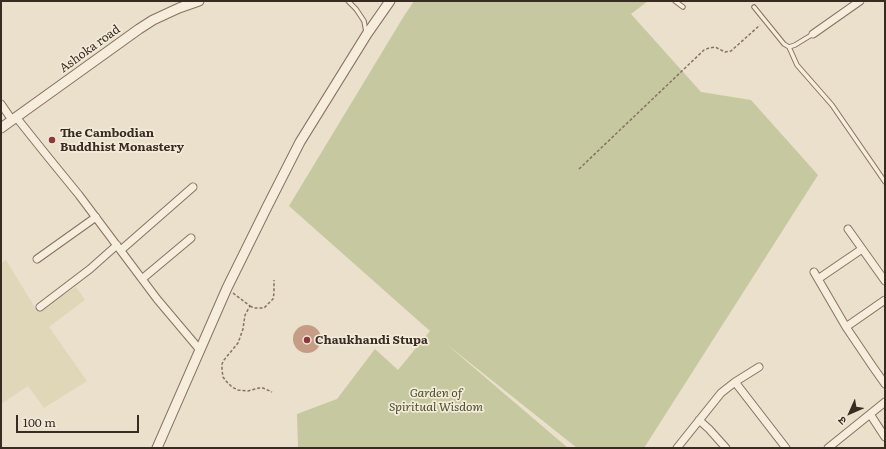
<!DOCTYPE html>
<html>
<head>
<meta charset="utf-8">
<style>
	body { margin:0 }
	#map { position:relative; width:886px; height:449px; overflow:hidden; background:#ebe0cb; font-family:Literata,"Noto Sans Devanagari",serif }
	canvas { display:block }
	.frame { position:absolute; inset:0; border:2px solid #382c22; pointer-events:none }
	.north { position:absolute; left:830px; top:393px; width:40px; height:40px; -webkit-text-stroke:3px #f3ead9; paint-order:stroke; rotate:225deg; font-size:11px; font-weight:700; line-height:16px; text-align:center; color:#382c22 }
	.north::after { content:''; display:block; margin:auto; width:14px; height:18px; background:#382c22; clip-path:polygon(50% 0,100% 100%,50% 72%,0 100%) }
	.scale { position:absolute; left:16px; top:415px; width:123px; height:18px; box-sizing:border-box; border:2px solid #382c22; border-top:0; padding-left:5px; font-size:12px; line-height:14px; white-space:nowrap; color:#382c22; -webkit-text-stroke:3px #f3ead9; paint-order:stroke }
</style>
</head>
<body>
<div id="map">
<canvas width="886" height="449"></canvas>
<div class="frame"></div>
<div class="north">उ</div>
<div class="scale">100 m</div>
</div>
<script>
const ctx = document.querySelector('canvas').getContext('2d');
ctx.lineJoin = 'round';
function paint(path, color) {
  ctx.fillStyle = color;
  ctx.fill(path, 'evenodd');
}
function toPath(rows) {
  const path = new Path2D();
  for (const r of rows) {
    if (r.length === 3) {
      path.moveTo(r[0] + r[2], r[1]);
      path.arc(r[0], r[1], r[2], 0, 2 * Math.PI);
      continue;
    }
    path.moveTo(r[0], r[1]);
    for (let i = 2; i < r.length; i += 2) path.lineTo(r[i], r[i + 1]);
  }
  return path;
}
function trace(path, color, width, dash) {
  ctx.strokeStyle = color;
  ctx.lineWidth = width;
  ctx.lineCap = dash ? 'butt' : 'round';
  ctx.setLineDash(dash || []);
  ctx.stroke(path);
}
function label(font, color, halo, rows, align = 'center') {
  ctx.font = font + ' Literata,serif';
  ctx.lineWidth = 3.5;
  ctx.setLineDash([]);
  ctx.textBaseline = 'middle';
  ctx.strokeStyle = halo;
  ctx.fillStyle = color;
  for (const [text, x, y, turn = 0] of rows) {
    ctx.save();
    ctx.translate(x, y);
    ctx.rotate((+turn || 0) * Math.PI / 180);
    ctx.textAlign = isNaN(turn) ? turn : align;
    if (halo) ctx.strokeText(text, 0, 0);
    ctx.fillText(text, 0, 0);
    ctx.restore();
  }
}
paint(toPath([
	[6,260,37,311,76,287,85,300,49,327,87,381,44,408,28,386,1,404,1,263]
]), '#e0d7b9');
paint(toPath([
	[414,1,648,1,631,14,701,92,751,100,818,175,644,448,577,448,445,343,568,448,298,448,297,414,337,399,375,349,398,370,430,331,289,206,404,16]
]), '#c6c89f');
paint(toPath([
	[307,339,14]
]), '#c59c84');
const service = toPath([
	[348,1,356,9,364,21,366,32],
	[675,1,683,7],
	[754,7,784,44,789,47,795,45,813,34],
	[789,47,797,65,832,105,885,182]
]);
const minor = toPath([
	[813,34,860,1],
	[1,104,12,120],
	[16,117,48,157,79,195,157,299,200,350],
	[848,229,885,281],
	[121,250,193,187],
	[37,259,96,217],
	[814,272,846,327,873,367,885,384],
	[142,279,191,238],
	[818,279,862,249],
	[40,307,90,269,117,245],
	[846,327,885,300],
	[735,382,786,448],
	[870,414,885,437],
	[699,420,709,429,726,448],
	[677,448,721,393,735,382,759,367],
	[828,448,885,402]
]);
const tertiary = toPath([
	[1,128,139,29,153,20,179,8,199,1],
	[157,448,227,288,267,207,300,142,367,34,390,1]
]);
trace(service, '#867260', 5.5);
trace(minor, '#867260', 9);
trace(tertiary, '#867260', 11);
trace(toPath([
	[579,169,704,50,709,48,715,47,725,52,731,51,760,25],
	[233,293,250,306,245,315,243,329,238,343,224,360,222,364,222,370,223,377,226,381,232,387,238,390,248,391,259,388,263,388,272,392],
	[250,306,254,308,264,308,273,299,274,293,274,280]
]), '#867260', 1.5, [3, 2]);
trace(service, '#f6eddd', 3.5);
trace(minor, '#f6eddd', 7);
trace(tertiary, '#f6eddd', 9);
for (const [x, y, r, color] of [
	[52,140,4,"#8f363b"],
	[307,340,4,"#8f363b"]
]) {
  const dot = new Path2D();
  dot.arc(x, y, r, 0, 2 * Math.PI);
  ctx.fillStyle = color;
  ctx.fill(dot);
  trace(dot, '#f3ead9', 1.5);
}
label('12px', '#382c22', '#f3ead9', [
	["Ashoka road",90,49,-36]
]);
label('bold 12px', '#382c22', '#f3ead9', [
	["The Cambodian",60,133],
	["Buddhist Monastery",60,147],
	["Chaukhandi Stupa",315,340]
], 'left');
label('italic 12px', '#4b532b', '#f3ead9', [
	["Garden of",436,393],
	["Spiritual Wisdom",436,407]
]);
</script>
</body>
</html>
